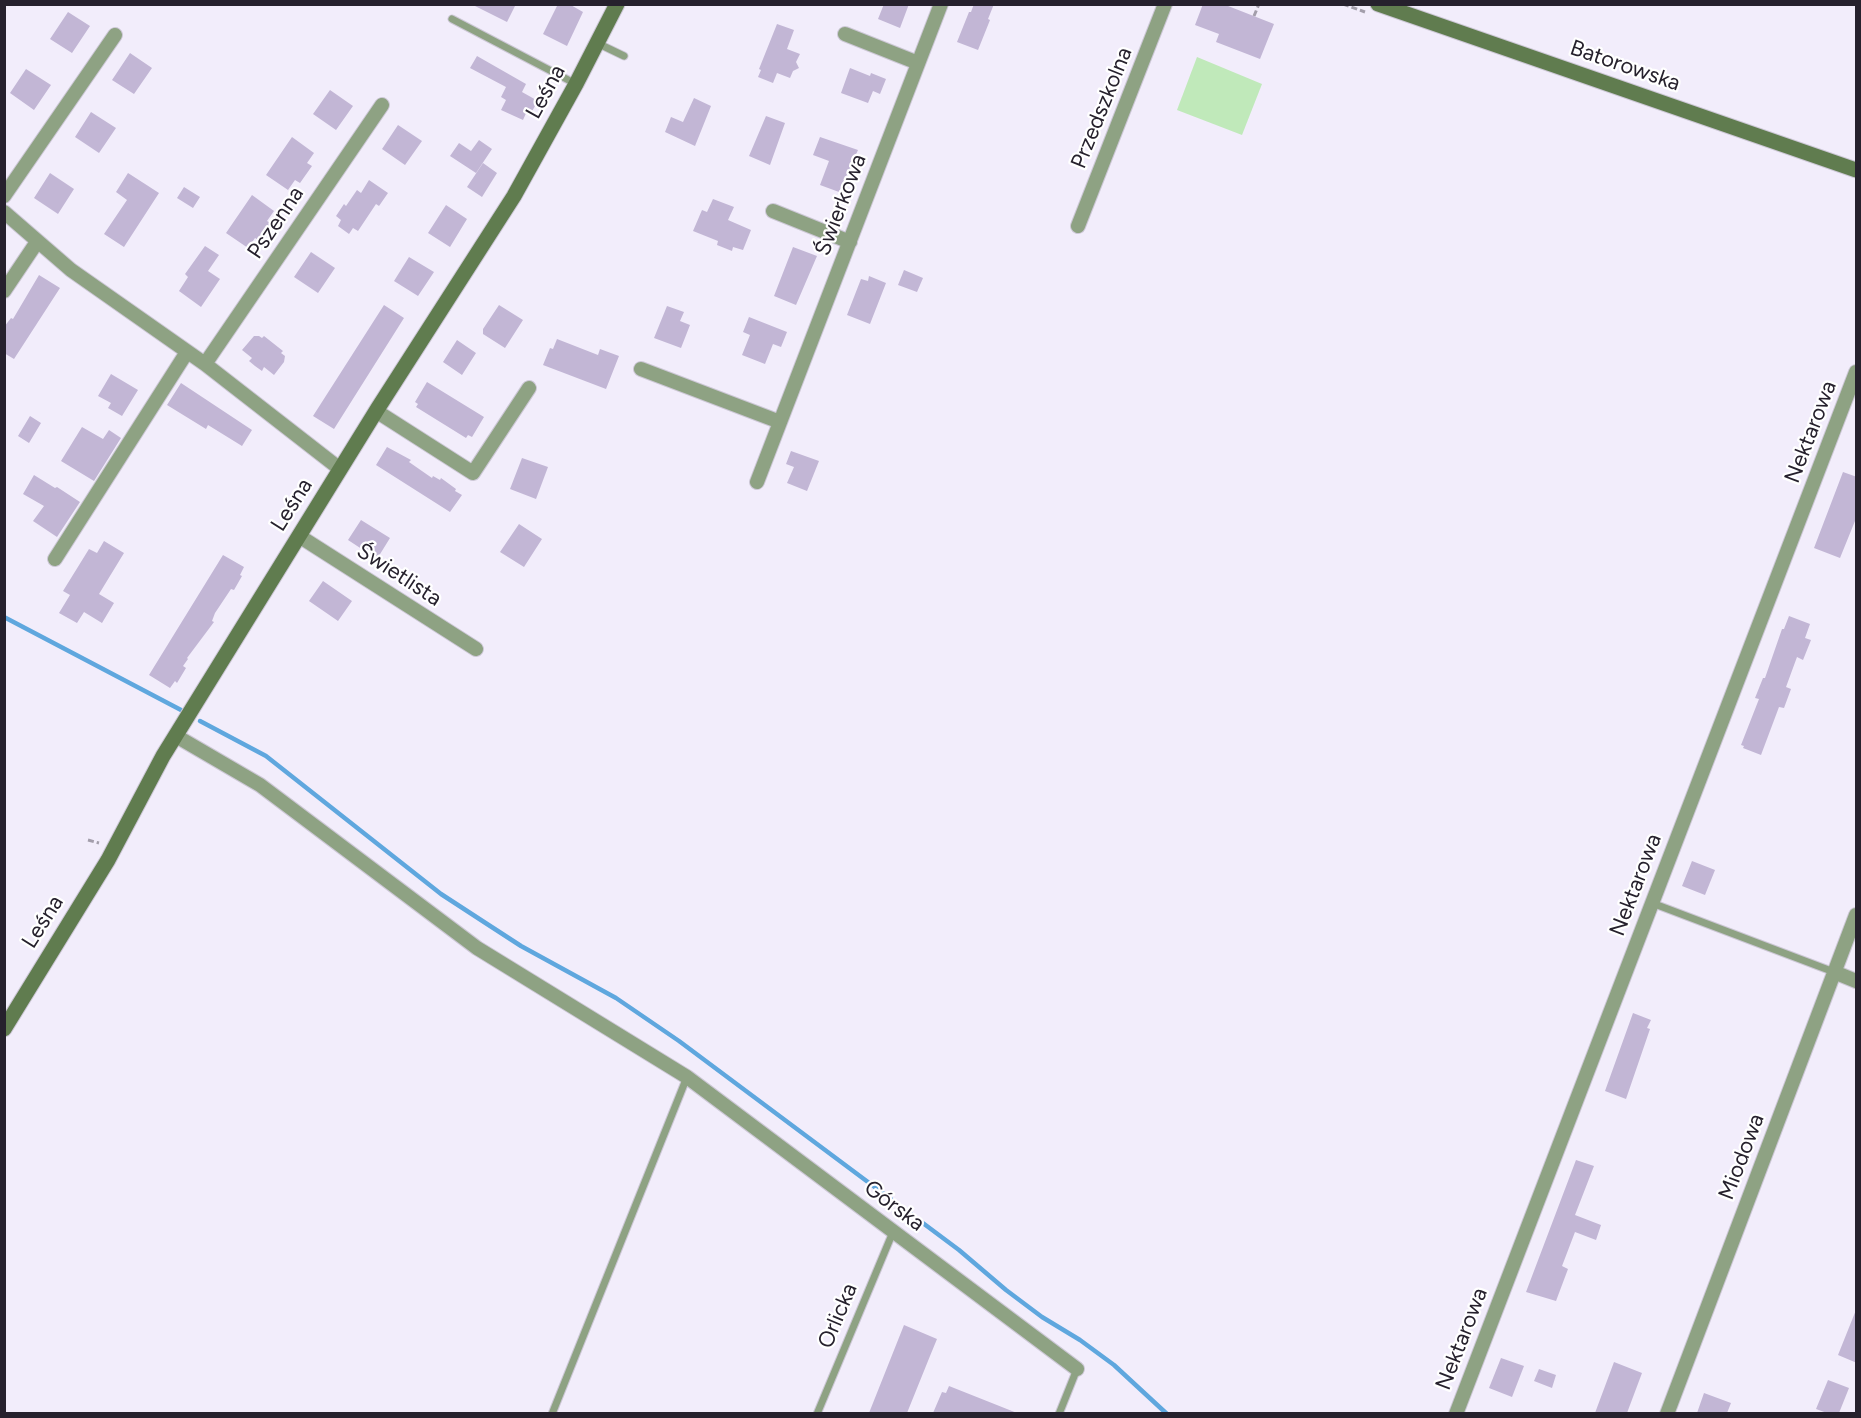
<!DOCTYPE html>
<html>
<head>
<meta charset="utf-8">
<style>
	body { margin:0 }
	#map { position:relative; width:1861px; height:1418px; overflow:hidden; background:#f2edfb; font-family:Figtree,sans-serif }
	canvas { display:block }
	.frame { position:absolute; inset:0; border:6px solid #26212d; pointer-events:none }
</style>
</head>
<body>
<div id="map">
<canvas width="1861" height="1418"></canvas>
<div class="frame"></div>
</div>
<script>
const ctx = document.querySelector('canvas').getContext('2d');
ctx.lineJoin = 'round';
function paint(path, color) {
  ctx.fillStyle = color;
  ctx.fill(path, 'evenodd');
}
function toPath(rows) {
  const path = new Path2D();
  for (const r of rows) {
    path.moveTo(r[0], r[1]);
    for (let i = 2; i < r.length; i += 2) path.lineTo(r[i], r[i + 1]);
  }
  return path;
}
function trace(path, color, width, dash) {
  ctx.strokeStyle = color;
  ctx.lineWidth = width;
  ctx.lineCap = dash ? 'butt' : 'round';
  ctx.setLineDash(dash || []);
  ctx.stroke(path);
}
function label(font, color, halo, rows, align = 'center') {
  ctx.font = font + ' Figtree,sans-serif';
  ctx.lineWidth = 4.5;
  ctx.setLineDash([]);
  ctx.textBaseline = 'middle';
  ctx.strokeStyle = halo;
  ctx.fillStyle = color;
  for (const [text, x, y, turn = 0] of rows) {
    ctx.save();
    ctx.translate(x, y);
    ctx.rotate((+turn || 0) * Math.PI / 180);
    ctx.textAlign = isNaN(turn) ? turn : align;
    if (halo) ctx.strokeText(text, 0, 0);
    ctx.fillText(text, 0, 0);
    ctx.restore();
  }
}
paint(toPath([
	[1197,57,1262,84,1242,135,1177,110]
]), '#c0e9ba');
trace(toPath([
	[4,617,181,710],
	[200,721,266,756,441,894,484,922,521,946,616,998,679,1041,959,1250,1006,1290,1042,1317,1080,1340,1114,1365,1167,1414]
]), '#5fa7de', 4.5);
paint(toPath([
	[471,4,516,4,507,22],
	[558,4,569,4,583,12,567,46,543,34],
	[884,4,909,4,900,28,878,19],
	[974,4,994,4,988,19,990,20,978,50,957,42,969,12,971,12],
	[1203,4,1223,4,1274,24,1260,59,1216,42,1219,34,1195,25],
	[68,12,90,26,72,53,50,39],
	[777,24,794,30,787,49,800,54,796,62,799,68,793,71,790,78,777,73,773,83,758,77,761,70,759,69],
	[130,53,152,68,134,94,112,80],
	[477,56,526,84,522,92,538,101,531,113,527,111,523,120,501,110,506,100,501,97,506,87,470,68],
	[850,68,870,76,871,73,886,79,880,94,873,91,868,103,841,93],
	[26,69,51,85,34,110,10,93],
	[330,90,353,106,336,130,313,114],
	[694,98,711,106,695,146,665,132,671,117,683,122],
	[91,112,116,128,99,153,75,137],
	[766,116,785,123,770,165,749,156],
	[398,125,422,141,405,165,382,149],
	[292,137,314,153,307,163,312,166,300,183,295,180,288,190,266,175],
	[820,137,858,150,839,192,820,185,829,161,813,155],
	[479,140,492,149,476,173,450,156,459,143,471,151],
	[483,163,497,173,482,197,467,187],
	[50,173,74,189,58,214,34,198],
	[128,173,159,193,124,247,104,234,127,200,116,192],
	[369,180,388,193,379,206,376,204,358,231,353,228,349,234,338,226,341,220,336,216,344,204,346,206,357,190,361,193],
	[184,187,200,197,193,208,177,198],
	[252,195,274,211,267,221,272,224,260,241,255,238,248,248,226,233],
	[713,199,734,207,728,220,751,230,743,250,733,247,732,251,717,245,718,241,693,231,702,210,707,212],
	[446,205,467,219,450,247,428,233],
	[205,246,219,255,208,271,220,279,201,307,179,291,188,277,185,274],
	[793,247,817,256,796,305,774,296],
	[311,252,335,268,318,293,294,277],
	[409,257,434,272,418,296,394,281],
	[904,270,923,278,917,292,898,285],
	[39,275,60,288,14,359,4,353,4,327,11,318,13,319],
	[869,276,886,283,870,324,847,315,861,279,868,281],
	[384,305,404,318,334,429,313,416],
	[499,305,523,320,505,348,483,334,483,329],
	[667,306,684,312,680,321,690,325,681,348,654,338],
	[749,317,787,332,781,347,773,344,765,364,742,355,750,335,743,332],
	[254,336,259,336,262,338,264,336,283,351,281,353,285,356,284,362,274,375,264,367,262,371,255,366,249,361,252,358,242,350],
	[557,339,598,355,600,349,619,356,606,389,543,365,550,348,553,349],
	[457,340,476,353,462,375,443,362],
	[111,374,138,390,122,416,108,408,111,403,98,396],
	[427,382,484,417,472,437,468,435,466,438,416,407,418,404,415,402],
	[181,383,252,430,242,446,208,425,206,429,167,405],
	[30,416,41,423,29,443,18,436],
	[82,427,103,439,109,430,121,438,94,481,61,461],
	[387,447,411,460,409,462,432,478,433,476,440,480,441,478,456,489,455,491,462,495,450,512,376,465],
	[791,451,819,461,807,491,787,483,794,467,786,464],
	[522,458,548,467,536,499,510,489],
	[1843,472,1857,477,1857,516,1840,558,1814,548],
	[34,475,55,488,57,487,80,502,57,537,33,521,44,506,23,494],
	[361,520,390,538,377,559,348,540],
	[519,524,542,539,524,567,500,552],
	[104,541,124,553,99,594,114,603,102,623,84,612,77,623,59,613,70,595,63,591,89,549,97,553],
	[223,555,244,567,240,575,242,576,234,590,231,589,215,613,212,621,214,622,187,658,188,659,183,666,186,668,177,683,175,681,170,688,149,675],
	[323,581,352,601,338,621,309,601],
	[1789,616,1810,624,1805,638,1811,640,1803,660,1797,657,1786,687,1791,689,1784,708,1779,707,1761,755,1743,748,1744,746,1741,745,1759,699,1755,698,1763,678,1765,678,1782,629,1784,629],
	[1692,861,1715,870,1705,895,1682,886],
	[1633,1013,1651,1020,1647,1028,1650,1029,1626,1099,1605,1091],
	[1576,1160,1594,1166,1575,1215,1601,1225,1596,1240,1575,1232,1562,1266,1568,1269,1556,1301,1526,1292],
	[1856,1310,1857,1310,1857,1363,1838,1355],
	[904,1325,937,1339,930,1356,907,1413,869,1413],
	[1501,1358,1524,1366,1512,1397,1489,1388],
	[1614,1362,1642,1373,1627,1413,1595,1413],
	[1539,1369,1556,1375,1552,1388,1534,1381],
	[1828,1380,1849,1388,1839,1413,1827,1413,1816,1409],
	[949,1386,1017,1413,933,1413,942,1392,946,1393],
	[1704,1393,1731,1403,1727,1413,1697,1413]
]), '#c2b6d5');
const lane = toPath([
	[452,19,576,84],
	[597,43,624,56],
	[1652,903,1834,972],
	[552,1414,687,1077],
	[817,1414,893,1232],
	[1059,1414,1077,1369]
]);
const street = toPath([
	[845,34,918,63],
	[4,196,115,35],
	[773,211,850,242],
	[4,212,71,270,205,364,340,469],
	[1078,226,1165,4],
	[4,291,37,242],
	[205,364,382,105],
	[641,369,780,422],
	[376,411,473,473,529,388],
	[757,482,941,4],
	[299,536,476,649],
	[55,559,187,352],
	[176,736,260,785,477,948,687,1077,1077,1369],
	[1834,972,1856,981],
	[1456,1414,1856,372],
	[1667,1414,1856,915]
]);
const secondary = toPath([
	[1378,4,1856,170],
	[4,1029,108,860,163,756,378,408,514,196,576,84,617,4]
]);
trace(lane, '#cdc8d6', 9);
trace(street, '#cdc8d6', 16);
trace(secondary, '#cdc8d6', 17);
trace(toPath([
	[1343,4,1365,12],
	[1254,16,1259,4],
	[88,840,99,843]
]), '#a39eab', 3, [6, 3]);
trace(lane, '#8ea283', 7);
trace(street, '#8ea283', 14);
trace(secondary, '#607c4f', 15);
label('22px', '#26212d', '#fff', [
	["Batorowska",1625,66,19],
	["Leśna",546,92,-61],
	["Przedszkolna",1102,108,-68],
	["Świerkowa",841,205,-69],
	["Pszenna",276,223,-56],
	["Nektarowa",1811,432,-69],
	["Leśna",292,505,-58],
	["Świetlista",399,575,33],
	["Nektarowa",1636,885,-69],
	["Leśna",43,922,-58],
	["Miodowa",1742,1157,-69],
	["Górska",894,1206,37],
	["Orlicka",838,1316,-67],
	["Nektarowa",1462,1339,-69]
]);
</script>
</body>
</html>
